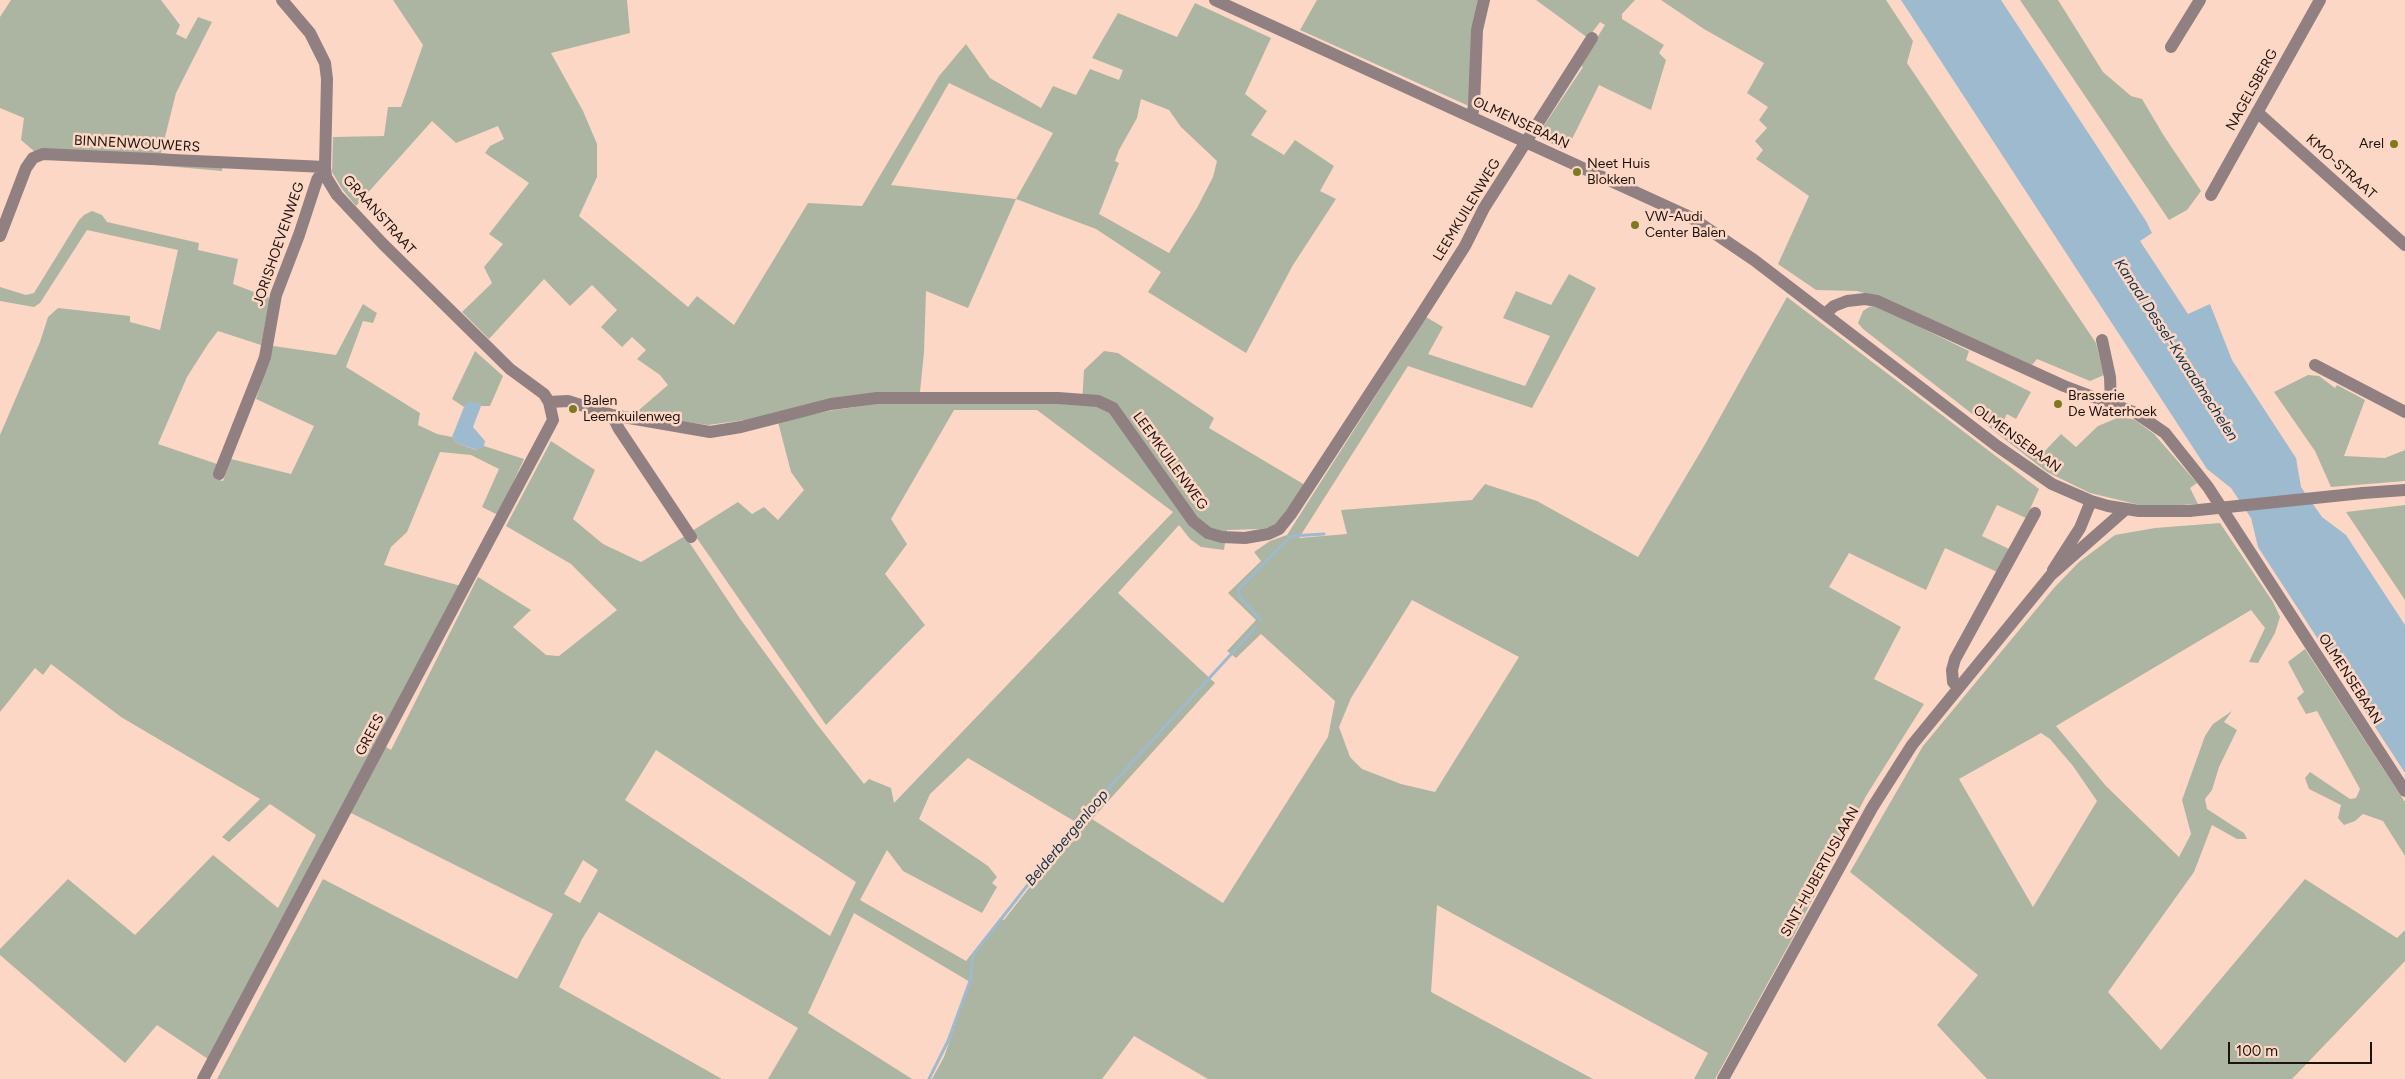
<!DOCTYPE html>
<html>
<head>
<meta charset="utf-8">
<style>
	body { margin:0 }
	#map { position:relative; width:2405px; height:1079px; overflow:hidden; background:#fdd7c6; font-family:Figtree,sans-serif }
	canvas { display:block }
	.scale { position:absolute; left:2228px; top:1042px; width:144px; height:22px; box-sizing:border-box; border:2px solid #1e120c; border-top:0; padding-left:6px; font-size:15px; line-height:18px; white-space:nowrap; color:#1e120c; -webkit-text-stroke:4px #fdd7c6; paint-order:stroke }
</style>
</head>
<body>
<div id="map">
<canvas width="2405" height="1079"></canvas>
<div class="scale">100 m</div>
</div>
<script>
const ctx = document.querySelector('canvas').getContext('2d');
ctx.lineJoin = 'round';
function paint(path, color) {
  ctx.fillStyle = color;
  ctx.fill(path, 'evenodd');
}
function toPath(rows) {
  const path = new Path2D();
  for (const r of rows) {
    path.moveTo(r[0], r[1]);
    for (let i = 2; i < r.length; i += 2) path.lineTo(r[i], r[i + 1]);
  }
  return path;
}
function trace(path, color, width, dash) {
  ctx.strokeStyle = color;
  ctx.lineWidth = width;
  ctx.lineCap = dash ? 'butt' : 'round';
  ctx.setLineDash(dash || []);
  ctx.stroke(path);
}
function label(font, color, halo, rows, align = 'center') {
  ctx.font = font + ' Figtree,sans-serif';
  ctx.lineWidth = 5;
  ctx.setLineDash([]);
  ctx.textBaseline = 'middle';
  ctx.strokeStyle = halo;
  ctx.fillStyle = color;
  for (const [text, x, y, turn = 0] of rows) {
    ctx.save();
    ctx.translate(x, y);
    ctx.rotate((+turn || 0) * Math.PI / 180);
    ctx.textAlign = isNaN(turn) ? turn : align;
    if (halo) ctx.strokeText(text, 0, 0);
    ctx.fillText(text, 0, 0);
    ctx.restore();
  }
}
paint(toPath([
	[11,0,161,0,180,25,176,34,186,39,198,17,212,22,176,93,161,153,223,160,222,171,97,160,35,152,21,140,24,118,0,108,0,17],
	[393,0,627,0,630,33,551,53,583,111,597,144,597,177,579,216,688,307,697,296,734,325,808,203,862,206,939,76,966,44,990,78,1041,108,1053,86,1076,95,1090,69,1119,80,1123,70,1092,58,1118,13,1177,37,1195,3,1271,38,1245,94,1267,111,1251,135,1284,155,1295,140,1334,166,1320,191,1336,199,1293,265,1246,353,1148,292,1161,272,1096,229,1016,199,968,308,926,291,924,352,920,392,867,395,767,417,708,425,633,415,668,385,660,375,637,359,646,350,632,337,622,347,601,327,617,310,592,285,570,306,544,279,489,339,462,312,492,283,484,267,503,244,489,234,529,183,485,153,490,146,504,139,498,126,456,143,432,121,356,206,342,189,332,172,333,137,384,136,388,107,401,107,423,45],
	[949,83,1053,133,1016,199,891,185],
	[1141,99,1169,110,1181,127,1217,161,1213,177,1197,208,1169,253,1099,214,1119,163,1115,161,1119,150,1137,118],
	[1317,0,1481,0,1471,107,1300,30],
	[1536,0,1635,0,1622,14,1622,19,1664,45,1659,53,1666,60,1651,110,1599,85,1566,151,1537,136,1583,67,1580,65,1605,25,1600,22,1588,38],
	[1661,0,1886,0,1913,41,1907,63,2096,343,2104,375,2090,381,2037,359,2032,365,1883,298,1857,291,1816,290,1778,264,1809,196,1756,159,1763,150,1755,141,1767,128,1759,120,1768,107,1747,93,1764,63,1704,29],
	[2020,0,2058,0,2103,72,2131,96,2142,99,2164,136,2201,191,2187,210,2169,220],
	[92,211,102,215,107,222,199,243,198,250,238,259,233,284,270,298,261,345,218,331,208,344,187,377,158,444,220,465,215,479,223,481,231,459,291,474,314,426,256,399,273,346,336,355,363,304,377,313,373,323,363,321,346,367,420,413,418,425,437,434,452,437,457,443,476,450,484,446,524,459,498,515,482,507,499,469,471,455,440,452,407,532,391,547,384,565,461,586,378,742,391,750,478,577,531,610,513,627,546,655,559,656,617,610,571,564,506,526,551,441,595,470,573,519,603,544,641,562,685,536,741,620,816,723,864,784,869,779,891,788,894,803,1173,512,1037,410,954,410,891,519,907,544,885,574,925,625,826,725,692,531,738,502,752,514,764,507,778,520,804,490,791,472,778,422,834,410,876,404,1082,404,1084,370,1104,351,1118,353,1214,418,1209,428,1305,485,1275,526,1261,529,1227,530,1224,550,1201,547,1190,539,1179,525,1118,593,1215,683,1092,819,1223,903,1328,737,1335,701,1261,634,1236,658,1227,651,1256,620,1228,593,1261,561,1254,552,1270,541,1287,535,1426,317,1443,327,1428,354,1525,386,1550,336,1503,318,1516,291,1551,305,1569,274,1596,288,1532,408,1408,366,1299,538,1347,534,1341,510,1472,500,1485,484,1537,501,1638,557,1704,446,1787,297,2039,489,2026,518,1997,505,1982,536,2009,549,1997,572,1945,548,1926,590,1849,553,1829,587,1901,627,1874,679,1924,704,1866,796,1792,939,1715,1079,1694,1079,1708,1053,1437,905,1431,992,1593,1079,1208,1079,1134,1036,1102,1079,932,1079,944,1057,970,982,854,913,808,1013,912,1079,768,1079,798,1028,599,912,582,939,559,987,722,1079,217,1079,323,879,517,979,553,914,341,808,208,1059,157,1025,125,1063,0,955,0,949,68,879,135,935,213,855,278,908,316,835,270,804,229,842,222,837,260,799,121,717,51,664,43,675,35,668,0,712,0,435,40,342,48,317,58,308,130,316,130,322,160,330,178,250,87,230,40,303,34,307,0,301,0,287,26,295,34,293,79,220,84,215],
	[1412,600,1519,657,1435,792,1401,784,1362,769,1350,757,1339,727,1351,698],
	[656,750,856,882,830,936,625,800],
	[968,758,1079,824,1004,920,1000,918,966,961,860,900,887,850,903,871,982,913,997,887,992,883,997,877,988,866,919,819,930,794],
	[583,860,598,870,580,903,564,894],
	[1877,306,1969,351,1966,360,2031,392,2016,419,2007,414,2001,425,2042,454,2061,434,2076,447,2098,426,2122,416,2135,420,2154,434,2197,483,2190,488,2198,504,2148,507,2090,493,2047,472,1863,329,1858,323,1863,311,1869,307],
	[475,351,503,376,490,406,481,406,478,403,470,402,464,407,452,399],
	[2308,375,2319,376,2335,388,2337,385,2365,400,2344,456,2385,458,2405,450,2405,481,2331,487,2315,451,2274,392],
	[2405,505,2405,600,2346,512],
	[2220,523,2273,602,2280,617,2275,633,2258,663,2249,662,2265,628,2251,610,2056,726,2106,786,2179,857,2191,834,2182,800,2205,736,2213,724,2232,711,2224,722,2237,730,2219,767,2212,790,2205,799,2207,809,2244,833,2247,839,2237,839,2212,825,2194,872,2108,992,2161,1050,2305,879,2397,938,2405,930,2405,961,2292,1079,1987,1079,1937,1025,1978,975,1850,872,1923,746,2054,588,2079,562,2115,535,2155,528],
	[2041,733,2050,739,2073,766,2097,801,2033,907,1959,779],
	[2305,649,2405,802,2405,856,2383,821,2363,814,2355,821,2344,825,2338,818,2341,805,2309,789,2305,778,2310,772,2350,799,2356,798,2360,789,2317,711,2306,714,2297,698,2304,692,2288,662]
]), '#acb5a1');
paint(toPath([
	[1901,0,2001,0,2146,221,2152,233,2140,241,2188,314,2210,304,2232,360,2296,458,2301,487,2322,517,2346,535,2405,625,2405,773,2258,547,2251,518,2231,488,2207,469],
	[470,401,478,403,481,406,473,427,485,441,484,446,477,450,457,443,452,437,464,407]
]), '#9dbacf');
trace(toPath([
	[1261,620,1240,597,1238,590,1291,536,1324,534],
	[929,1079,948,1041,970,981,973,955,1073,827,1256,627]
]), '#9dbacf', 3);
trace(toPath([
	[1215,0,1692,218,1754,260,1997,446,2052,484,2091,501,2108,506,2139,511,2189,511],
	[2171,47,2200,0],
	[2257,112,2405,245],
	[1472,116,1474,105,1477,30,1484,0],
	[2211,195,2320,0],
	[0,236,26,168,33,158,43,154,325,167],
	[1825,314,1834,306,1847,301,1865,299,1877,301,2064,386,2136,413,2165,433,2208,487,2405,791],
	[2102,340,2110,377,2111,404],
	[2315,365,2405,412],
	[549,402,568,401,612,415,710,432,741,427,831,404,877,398,1058,398,1098,401,1113,408,1193,521,1208,533,1222,537,1245,538,1268,534,1279,529,1291,514,1419,318,1465,246,1484,208,1592,38],
	[612,415,619,429,691,537],
	[219,474,259,373,265,357,276,295,299,235,317,180,325,167],
	[2363,493,2405,490],
	[2053,570,2080,528,2091,501],
	[1958,688,1953,682,1952,670,1955,659,2035,513],
	[203,1079,553,420,549,402,544,394,510,369,383,244,337,195,326,177,325,167,327,79,325,63,310,33,282,0],
	[1723,1079,1872,808,1912,745,2051,575,2126,509]
]), '#908082', 12);
trace(toPath([
	[2189,511,2363,493]
]), '#908082', 12);
for (const [x, y, r, color] of [
	[2394,144,5,"#7c7b22"],
	[1577,172,5,"#7c7b22"],
	[1635,225,5,"#7c7b22"],
	[2058,404,5,"#7c7b22"],
	[573,409,5,"#7c7b22"]
]) {
  const dot = new Path2D();
  dot.arc(x, y, r, 0, 2 * Math.PI);
  ctx.fillStyle = color;
  ctx.fill(dot);
  trace(dot, '#fdd7c6', 2);
}
label('14px', '#1e120c', '#fdd7c6', [
	["NAGELSBERG",2252,90,-61],
	["OLMENSEBAAN",1521,123,25],
	["BINNENWOUWERS",137,144,3],
	["KMO-STRAAT",2341,167,42],
	["LEEMKUILENWEG",1467,210,-59],
	["GRAANSTRAAT",379,215,48],
	["JORISHOEVENWEG",279,244,-71],
	["OLMENSEBAAN",2017,439,36],
	["LEEMKUILENWEG",1170,461,54],
	["OLMENSEBAAN",2350,679,57],
	["GREES",370,735,-62],
	["SINT-HUBERTUSLAAN",1820,872,-61]
]);
label('14px', '#1e120c', '#fdd7c6', [
	["Arel",2384,144,"right"],
	["Neet Huis",1587,164],
	["Blokken",1587,180],
	["VW-Audi",1645,217],
	["Center Balen",1645,233],
	["Brasserie",2068,396],
	["De Waterhoek",2068,412],
	["Balen",583,401],
	["Leemkuilenweg",583,417]
], 'left');
label('italic 15px', '#0c324a', '#fdd7c6', [
	["Kanaal Dessel-Kwaadmechelen",2176,350,57],
	["Belderbergenloop",1067,838,-50]
]);
</script>
</body>
</html>
